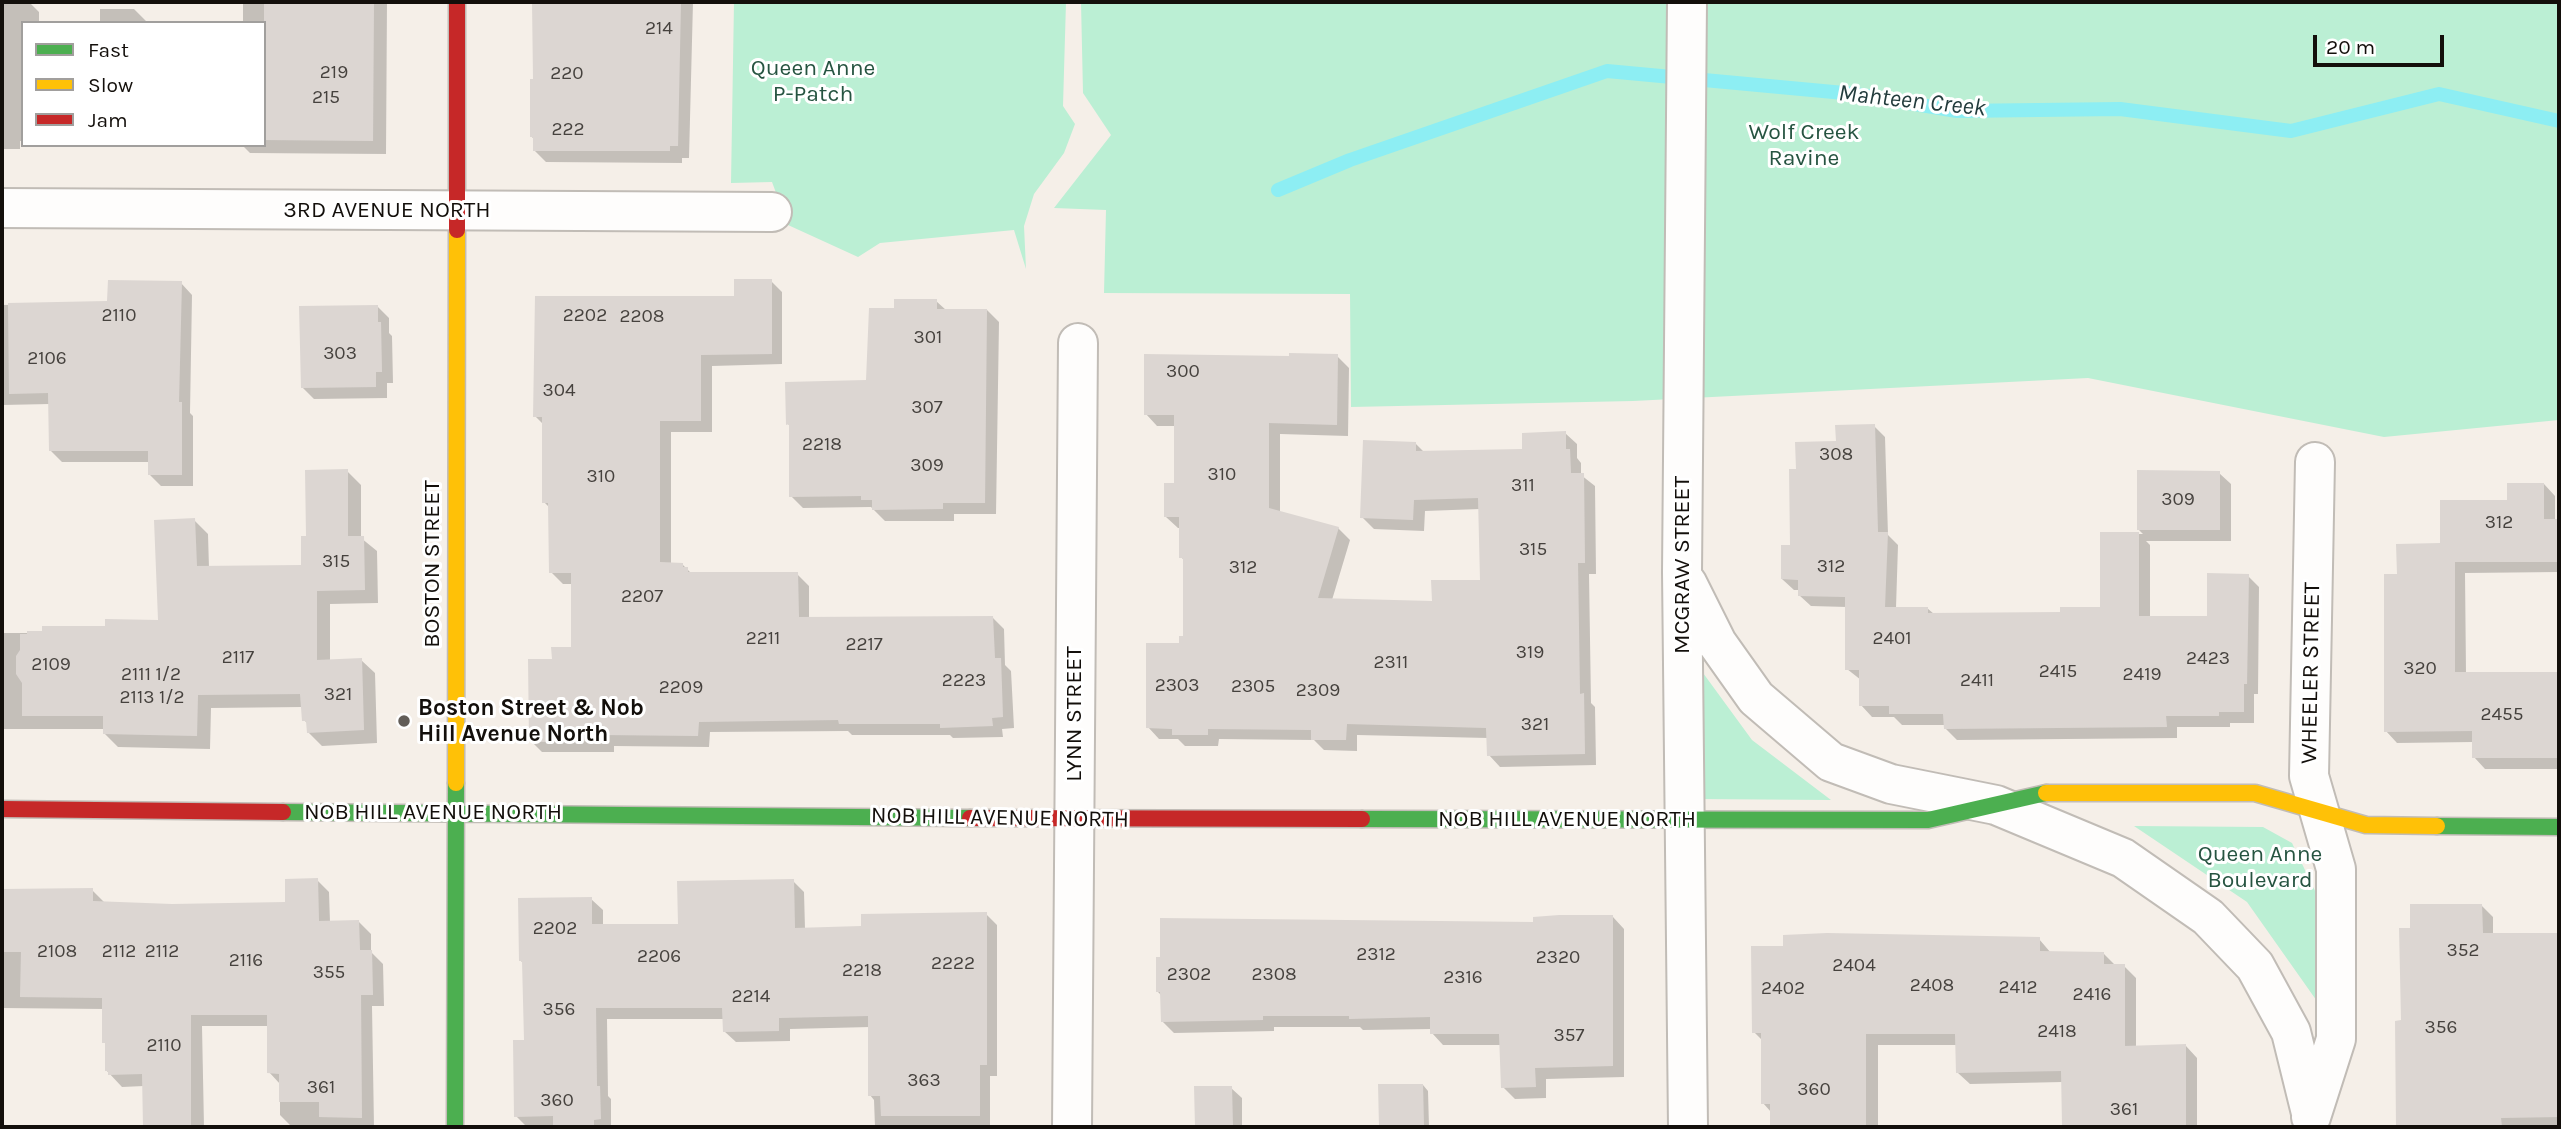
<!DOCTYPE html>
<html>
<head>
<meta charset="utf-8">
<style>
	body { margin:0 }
	#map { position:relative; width:2561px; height:1129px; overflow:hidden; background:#f5efe8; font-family:Karla,sans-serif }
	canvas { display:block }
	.frame { position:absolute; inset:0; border:4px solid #130f0b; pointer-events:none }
	.legend { position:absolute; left:21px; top:21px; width:245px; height:126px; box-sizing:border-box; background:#fff; border:2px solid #a19f9d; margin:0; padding:9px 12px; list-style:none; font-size:21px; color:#130f0b }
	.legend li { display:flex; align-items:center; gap:14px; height:35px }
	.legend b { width:35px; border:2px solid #a19f9d }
	.scale { position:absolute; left:2313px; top:35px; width:131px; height:32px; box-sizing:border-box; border:4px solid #130f0b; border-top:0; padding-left:9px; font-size:21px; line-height:24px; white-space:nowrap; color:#130f0b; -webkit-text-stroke:5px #fff; paint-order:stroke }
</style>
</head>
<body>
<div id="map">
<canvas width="2561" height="1129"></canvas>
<div class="frame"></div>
<ul class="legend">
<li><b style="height:9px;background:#4caf50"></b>Fast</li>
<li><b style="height:9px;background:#ffc107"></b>Slow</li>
<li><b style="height:9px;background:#c62828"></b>Jam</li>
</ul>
<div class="scale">20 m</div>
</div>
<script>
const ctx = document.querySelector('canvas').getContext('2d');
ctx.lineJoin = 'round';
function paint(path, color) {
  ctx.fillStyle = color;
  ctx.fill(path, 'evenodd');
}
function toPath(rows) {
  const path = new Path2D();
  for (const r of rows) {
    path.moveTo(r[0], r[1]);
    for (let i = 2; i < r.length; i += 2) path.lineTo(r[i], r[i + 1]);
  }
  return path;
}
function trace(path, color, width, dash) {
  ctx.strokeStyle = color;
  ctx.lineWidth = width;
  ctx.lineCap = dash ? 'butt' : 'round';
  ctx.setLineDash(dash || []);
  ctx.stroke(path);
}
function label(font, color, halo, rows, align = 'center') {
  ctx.font = font + ' Karla,sans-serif';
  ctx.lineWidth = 6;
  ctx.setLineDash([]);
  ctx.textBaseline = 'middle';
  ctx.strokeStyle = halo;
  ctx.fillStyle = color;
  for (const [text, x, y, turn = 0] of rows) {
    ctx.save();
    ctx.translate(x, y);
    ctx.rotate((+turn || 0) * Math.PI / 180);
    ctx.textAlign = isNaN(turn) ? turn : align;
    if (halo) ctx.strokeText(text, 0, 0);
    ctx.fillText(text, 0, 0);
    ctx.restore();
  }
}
paint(toPath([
	[734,2,1066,2,1063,106,1075,124,1064,153,1034,194,1024,226,1026,269,1014,230,880,243,858,257,788,225,772,182,731,183],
	[1081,2,2559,2,2559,420,2384,437,2088,378,1633,401,1351,407,1350,294,1104,293,1106,210,1054,208,1111,135,1083,93],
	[1695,662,1752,740,1831,800,1697,799],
	[2134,826,2263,827,2292,843,2317,895,2319,1004,2247,902]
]), '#bbefd4');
paint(toPath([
	[2,2,29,2,39,12,39,23,23,23,23,141,20,141,20,149,2,149],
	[243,2,387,2,386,154,250,153,242,145,264,145,264,23,243,23],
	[534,2,693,2,689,158,682,158,682,163,546,162,534,150,534,139,531,136,535,81],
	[100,9,134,9,148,23,100,23],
	[771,281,782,292,782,364,712,366,712,432,671,432,671,564,682,564,692,574,797,574,809,586,809,619,993,618,1004,629,1005,665,1011,671,1014,728,1002,729,1003,737,953,738,950,735,852,735,848,731,710,732,709,747,614,746,614,752,542,752,531,741,553,660,572,649,572,584,563,584,551,572,550,508,544,502,544,425,535,416,736,298],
	[181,283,192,295,190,413,193,416,193,486,161,486,150,475,150,462,62,462,51,451,50,404,2,405,2,305,109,303],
	[936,301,946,310,987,310,999,322,996,514,954,514,954,521,885,521,871,507,803,508,791,496,791,427,788,424,868,382,895,310],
	[377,306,389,318,389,333,392,336,393,383,387,383,387,398,314,399,302,387],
	[1337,356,1349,368,1348,436,1280,434,1280,512,1338,528,1350,540,1332,600,1434,603,1482,581,1480,509,1425,511,1424,531,1374,529,1362,517,1415,443,1424,452,1523,451,1565,433,1577,444,1577,458,1581,463,1581,475,1595,486,1596,574,1589,574,1591,703,1595,707,1596,765,1500,767,1489,755,1488,738,1357,735,1357,751,1324,750,1314,740,1219,739,1218,746,1185,746,1178,739,1159,739,1148,727,1184,638,1184,560,1181,557,1181,528,1178,528,1166,517,1176,484,1176,426,1157,426,1146,414,1291,358],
	[1874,426,1885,437,1888,535,1898,545,1896,608,1927,608,1934,614,2062,613,2102,609,2102,534,2143,534,2138,529,2219,473,2231,484,2231,541,2146,541,2150,545,2150,618,2209,618,2248,576,2259,587,2258,694,2254,694,2254,723,2230,723,2230,727,2177,727,2177,738,1957,740,1945,728,1945,725,1902,725,1894,717,1872,717,1861,705,1861,680,1847,669,1847,607,1811,606,1799,595,1799,590,1794,590,1782,579,1792,547,1798,471,1838,442],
	[347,471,361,485,361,538,377,551,378,603,330,604,330,661,361,660,375,673,377,743,322,746,308,732,308,724,304,720,303,707,211,708,210,749,118,747,104,733,104,729,2,729,2,633,43,633,159,622,194,520,208,534,209,568,303,566,308,538],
	[2544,484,2555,496,2555,521,2559,521,2559,572,2465,573,2466,673,2559,672,2559,769,2485,769,2474,757,2474,742,2397,743,2386,731,2399,576,2441,545,2509,501],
	[317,880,329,892,330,922,359,922,371,934,371,952,383,964,384,1006,372,1006,374,1127,292,1127,280,1115,280,1084,269,1072,269,1026,202,1026,204,1127,145,1127,144,1086,122,1087,107,1071,107,1045,104,1042,104,1009,2,1008,2,891,92,890,105,903,172,905,287,904],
	[793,881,804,892,805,929,863,927,986,914,997,925,997,1076,990,1076,990,1127,875,1127,874,1100,870,1095,870,1027,790,1029,790,1041,736,1042,724,1031,724,1019,607,1019,608,1096,611,1099,611,1127,527,1127,516,1116,526,1042,524,964,520,960,591,899,603,910,603,925,680,925],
	[2481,905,2493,917,2493,935,2559,933,2559,1127,2397,1127,2397,1022,2403,1022,2412,930],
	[1613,917,1624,929,1624,1077,1546,1079,1546,1098,1515,1099,1503,1087,1501,1045,1443,1045,1432,1033,1432,1029,1363,1030,1360,1027,1274,1027,1274,1031,1174,1033,1162,1021,1162,996,1158,992,1535,923],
	[2039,939,2051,953,2104,954,2116,966,2124,966,2136,978,2136,1047,2186,1046,2197,1058,2197,1127,2064,1127,2063,1082,1970,1084,1958,1073,1957,1045,1878,1045,1878,1127,1771,1127,1771,1112,1763,1103,1763,1041,1754,1032],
	[2,1059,3,1124,2,1124],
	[1423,1085,1428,1091,1429,1127,1380,1126],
	[1196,1088,1231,1088,1242,1098,1242,1127,1197,1127],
	[762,1125,805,1125,808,1127,762,1127]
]), '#0003');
trace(toPath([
	[1278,190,1350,160,1607,71,1855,94,1957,111,2120,109,2291,131,2439,94,2559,121]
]), '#8deef3', 14);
paint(toPath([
	[264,2,374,2,373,141,264,140],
	[532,2,681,2,678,146,670,146,670,151,533,151,533,137,530,137,530,79,533,79],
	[734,279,772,279,772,354,701,355,701,421,660,421,660,562,683,563,683,567,688,567,688,572,798,572,799,617,993,616,995,658,1001,658,1003,717,992,718,993,726,940,728,940,724,839,724,838,720,699,722,698,736,604,735,604,741,529,742,528,659,552,659,551,647,571,647,571,573,549,573,548,503,542,503,542,417,533,417,535,296,734,296],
	[108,280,182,281,179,402,182,402,182,475,148,475,148,451,49,451,48,393,9,394,8,303,107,301],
	[894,299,937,299,937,309,987,309,985,503,943,503,943,509,872,510,872,500,861,500,861,496,789,497,789,424,786,425,785,382,866,380,869,308,894,308],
	[378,305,378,322,381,322,382,372,376,372,376,387,301,388,299,306],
	[1289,353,1338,354,1337,425,1269,423,1269,508,1339,527,1318,598,1432,601,1431,580,1480,580,1478,498,1414,500,1413,520,1360,518,1363,440,1416,442,1416,451,1522,449,1522,433,1566,431,1566,449,1570,449,1571,473,1584,473,1585,563,1578,563,1580,694,1584,693,1585,754,1487,756,1486,728,1347,724,1346,740,1311,740,1311,730,1208,729,1208,735,1172,735,1172,729,1146,728,1146,643,1179,643,1179,636,1183,636,1183,558,1179,558,1179,517,1164,517,1164,483,1174,483,1174,415,1144,415,1144,354,1289,356],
	[1875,424,1878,532,1888,532,1885,607,1928,607,1928,613,2060,612,2060,607,2100,607,2100,532,2139,532,2139,616,2207,616,2207,573,2249,574,2247,684,2244,684,2244,712,2219,712,2219,716,2166,716,2167,727,1944,729,1943,714,1889,714,1889,706,1859,706,1859,670,1845,670,1845,597,1798,596,1798,580,1781,579,1781,545,1790,545,1789,469,1796,469,1795,442,1836,441,1835,425],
	[348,469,348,536,364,536,365,590,317,591,317,660,362,658,364,730,307,733,306,721,302,721,300,694,198,695,197,736,103,734,103,716,22,716,22,683,16,674,16,656,20,650,20,634,27,634,27,631,42,631,42,626,105,626,105,619,158,620,154,520,195,518,197,566,301,565,301,536,306,536,305,470],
	[2137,470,2220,471,2220,530,2137,530],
	[2507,483,2544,483,2544,519,2559,519,2559,562,2455,562,2455,672,2559,672,2559,758,2472,758,2472,731,2384,732,2384,574,2397,574,2396,544,2440,543,2440,500,2507,500],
	[318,878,319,921,359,920,360,950,372,950,373,995,361,995,362,1118,319,1117,319,1102,279,1102,279,1074,267,1073,267,1015,191,1015,191,1127,143,1127,142,1074,108,1075,108,1071,105,1071,105,1043,102,1043,102,998,20,997,21,952,2,952,2,889,93,888,93,901,172,904,285,902,285,879],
	[794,879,795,928,861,926,861,914,987,912,987,1065,980,1065,980,1116,881,1116,880,1096,868,1096,868,1016,779,1018,779,1031,723,1032,722,1008,596,1008,597,1086,600,1086,601,1119,594,1120,594,1127,553,1127,553,1116,514,1117,513,1040,524,1040,522,961,519,961,518,898,592,897,592,924,678,924,677,881],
	[2410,904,2482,904,2483,933,2559,933,2559,1117,2501,1118,2502,1127,2396,1127,2395,1021,2401,1020,2399,928,2410,928],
	[1559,915,1613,915,1613,1066,1535,1068,1536,1087,1501,1088,1499,1034,1430,1034,1430,1017,1349,1019,1349,1016,1263,1016,1263,1020,1161,1022,1160,992,1156,992,1156,957,1160,957,1160,918,1533,922,1533,917],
	[1827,933,2040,937,2040,951,2104,952,2104,964,2125,964,2125,1046,2186,1044,2186,1127,2072,1127,2072,1125,2062,1125,2061,1071,1956,1073,1955,1034,1866,1034,1866,1127,1770,1127,1770,1104,1761,1104,1761,1033,1752,1033,1751,946,1783,946,1783,935],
	[1378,1084,1423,1084,1424,1126,1379,1127],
	[1194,1086,1232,1086,1233,1127,1195,1127]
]), '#dcd6d2');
const street = toPath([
	[1687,2,1682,572,1688,1127],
	[2,208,772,212],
	[1687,583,1717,643,1756,698,1831,762,1891,784,1996,805,2123,858,2208,917,2255,966,2291,1032,2311,1113],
	[2311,1117,2336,1039,2336,869,2309,776,2315,462],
	[1072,1127,1078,343]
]);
const fast = toPath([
	[283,812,970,818],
	[1362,819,1928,820,2046,793],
	[2437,826,2559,827],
	[455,1127,456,783]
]);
const slow = toPath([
	[456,783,457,230],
	[2046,793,2255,793,2366,825,2437,826]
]);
const jam = toPath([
	[457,230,457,2],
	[2,809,283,812],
	[970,818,1362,819]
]);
trace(street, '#c1bcb6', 42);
trace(fast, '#c1bcb6', 19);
trace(slow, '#c1bcb6', 19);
trace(jam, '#c1bcb6', 19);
trace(street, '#fefdfc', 38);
trace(fast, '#4caf50', 16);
trace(slow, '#ffc107', 16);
trace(jam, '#c62828', 16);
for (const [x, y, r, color] of [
	[404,721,7,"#625d58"]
]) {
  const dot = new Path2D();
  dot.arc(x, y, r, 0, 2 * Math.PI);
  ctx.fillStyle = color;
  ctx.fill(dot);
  trace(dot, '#fff', 2.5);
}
label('19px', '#46423e', null, [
	["214",659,29],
	["219",334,73],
	["220",567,74],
	["215",326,98],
	["222",568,130],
	["2110",119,316],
	["2202",585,316],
	["2208",642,317],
	["301",928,338],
	["303",340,354],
	["2106",47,359],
	["300",1183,372],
	["304",559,391],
	["307",927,408],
	["2218",822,445],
	["308",1836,455],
	["309",927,466],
	["310",1222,475],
	["310",601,477],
	["311",1523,486],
	["309",2178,500],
	["312",2499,523],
	["315",1533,550],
	["315",336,562],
	["312",1831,567],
	["312",1243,568],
	["2207",642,597],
	["2211",763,639],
	["2401",1892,639],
	["2217",864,645],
	["319",1530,653],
	["2117",238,658],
	["2423",2208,659],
	["2311",1391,663],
	["2109",51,665],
	["320",2420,669],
	["2415",2058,672],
	["2111 1/2",151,675],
	["2419",2142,675],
	["2223",964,681],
	["2411",1977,681],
	["2303",1177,686],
	["2305",1253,687],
	["2209",681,688],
	["2309",1318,691],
	["321",338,695],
	["2113 1/2",152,698],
	["2455",2502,715],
	["321",1535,725],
	["2202",555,929],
	["352",2463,951],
	["2108",57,952],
	["2112",119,952],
	["2112",162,952],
	["2312",1376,955],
	["2206",659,957],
	["2320",1558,958],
	["2116",246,961],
	["2222",953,964],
	["2404",1854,966],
	["2218",862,971],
	["355",329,973],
	["2302",1189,975],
	["2308",1274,975],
	["2316",1463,978],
	["2408",1932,986],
	["2412",2018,988],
	["2402",1783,989],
	["2416",2092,995],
	["2214",751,997],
	["356",559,1010],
	["356",2441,1028],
	["2418",2057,1032],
	["357",1569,1036],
	["2110",164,1046],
	["363",924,1081],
	["361",321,1088],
	["360",1814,1090],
	["360",557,1101],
	["361",2124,1110]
]);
label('23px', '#265441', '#fff', [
	["Queen Anne",813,68],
	["P-Patch",813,94],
	["Wolf Creek",1804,132],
	["Ravine",1804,158],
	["Queen Anne",2260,854],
	["Boulevard",2260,880]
]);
label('23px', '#130f0b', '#fff', [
	["3RD AVENUE NORTH",387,210],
	["BOSTON STREET",432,564,-90],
	["MCGRAW STREET",1682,565,-90],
	["WHEELER STREET",2311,673,-89],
	["LYNN STREET",1074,714,-90],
	["NOB HILL AVENUE NORTH",433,812],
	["NOB HILL AVENUE NORTH",1000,818,1],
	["NOB HILL AVENUE NORTH",1567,819]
]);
label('bold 23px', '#130f0b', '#fff', [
	["Boston Street & Nob",418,708],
	["Hill Avenue North",418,734]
], 'left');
label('italic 24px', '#233c3d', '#fff', [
	["Mahteen Creek",1912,101,6]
]);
</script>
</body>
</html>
